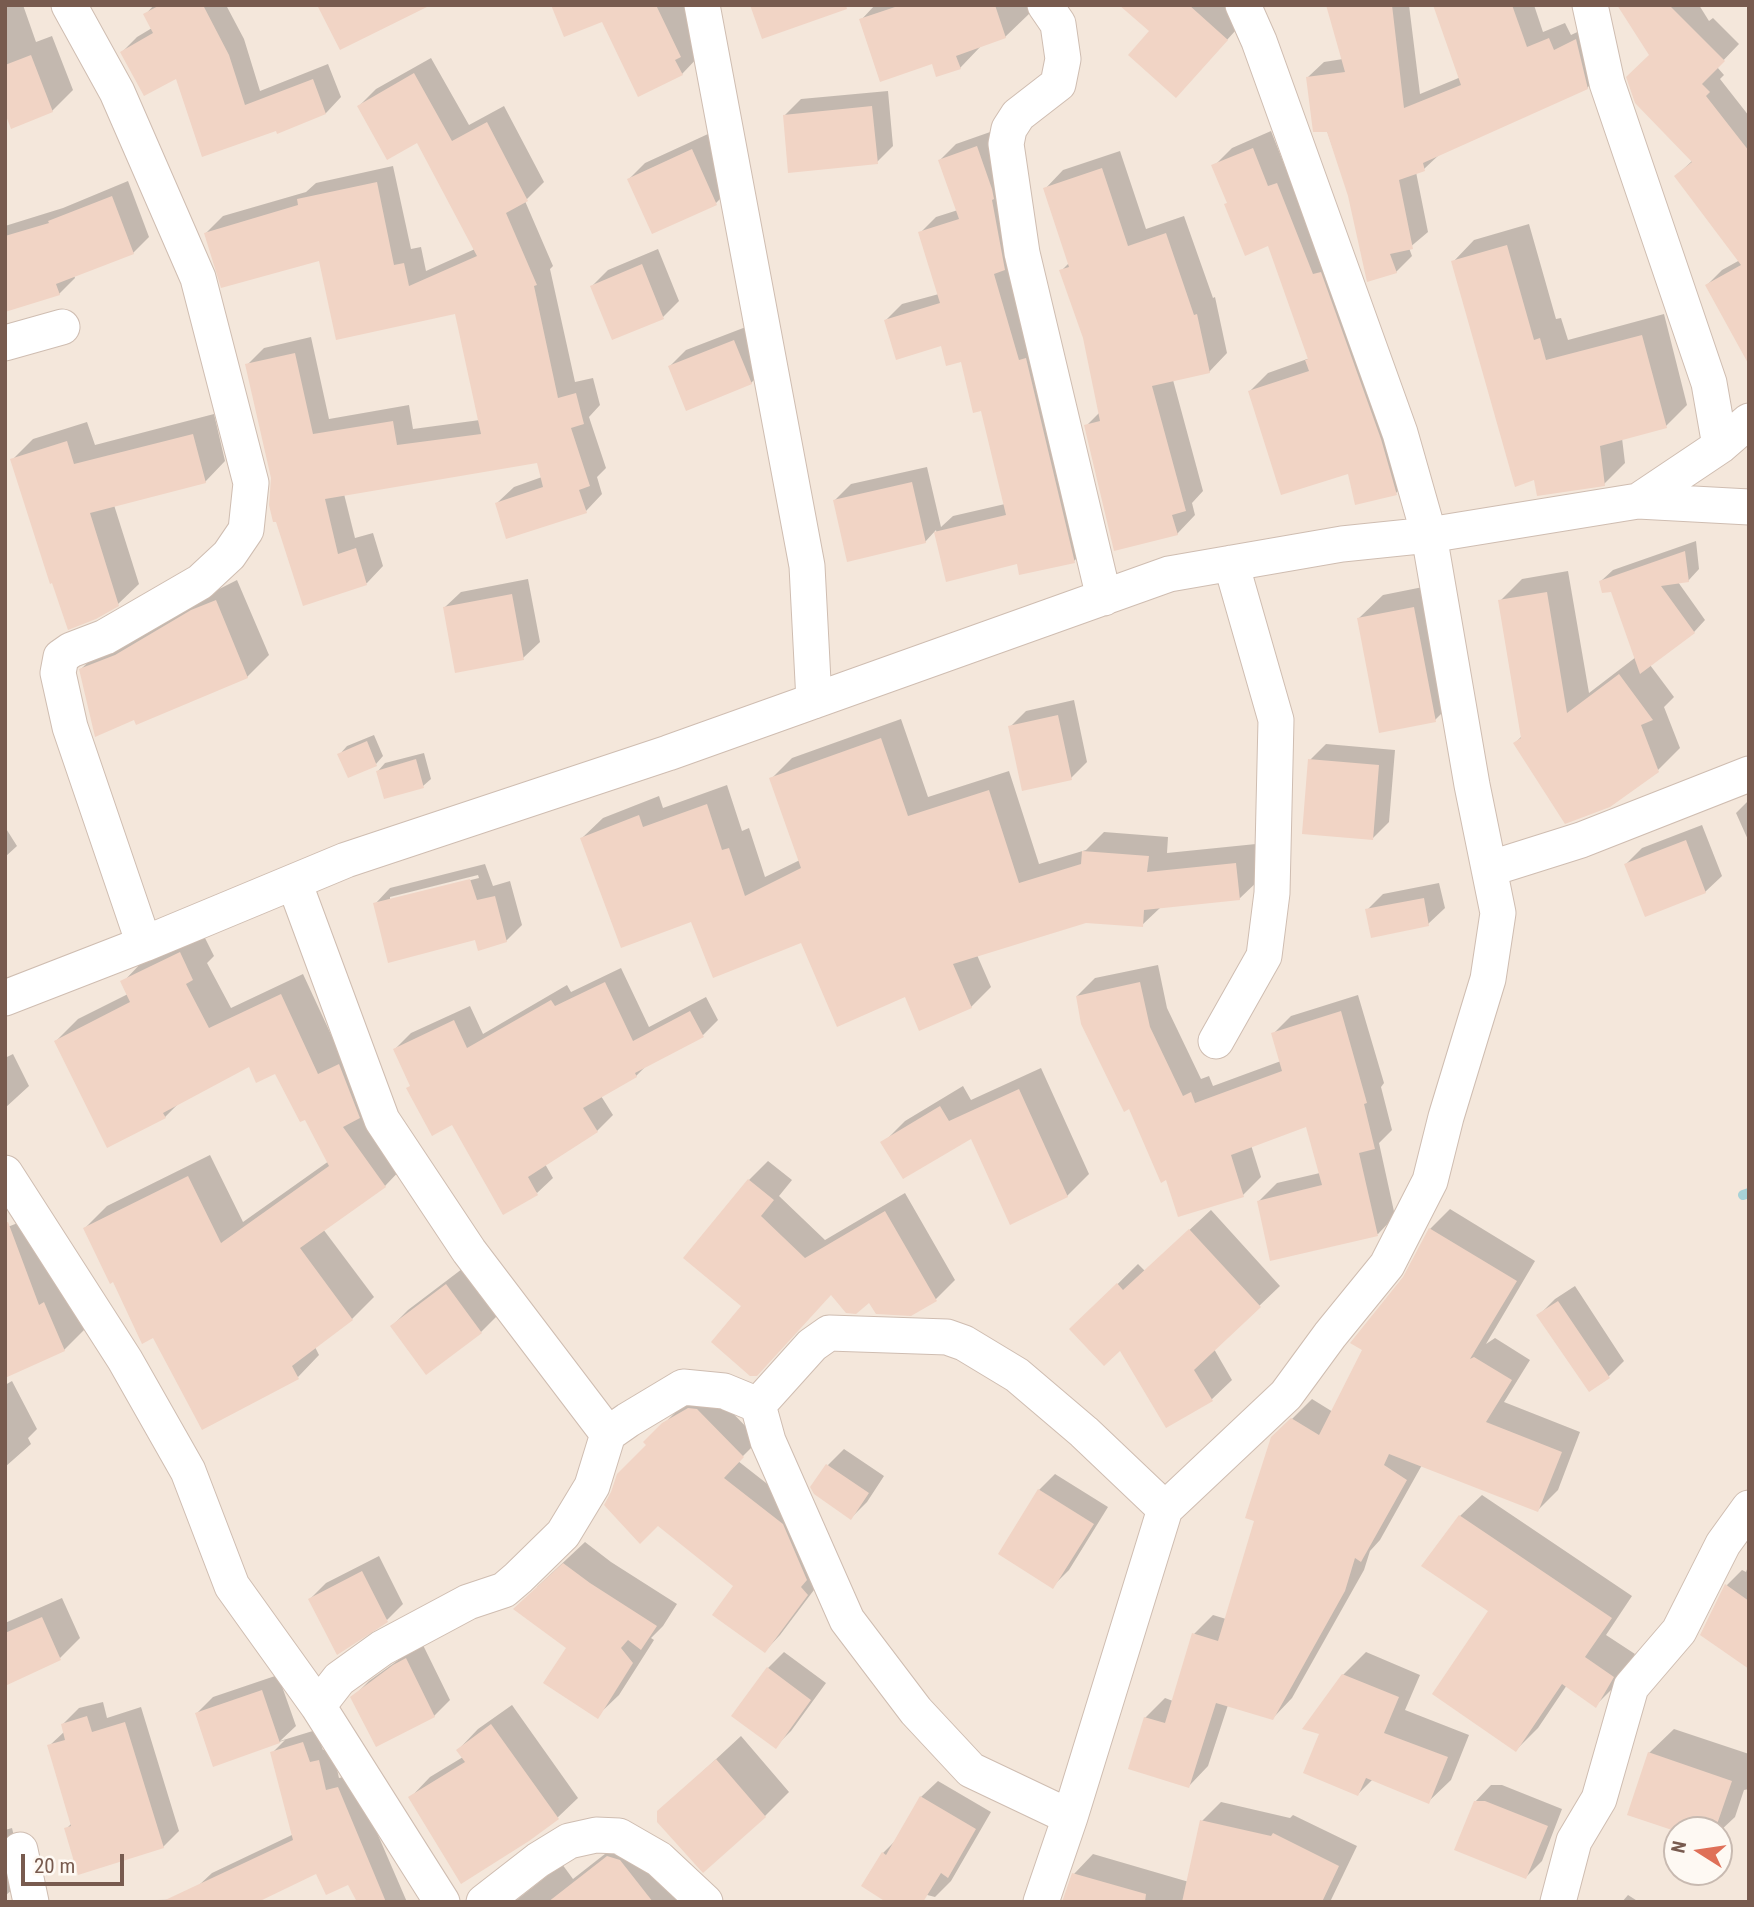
<!DOCTYPE html>
<html>
<head>
<meta charset="utf-8">
<style>
	body { margin:0 }
	#map { position:relative; width:1754px; height:1907px; overflow:hidden; background:#fcf5ec; font-family:"Roboto Condensed",sans-serif }
	canvas { display:block }
	.frame { position:absolute; inset:0; border:7px solid #785b4f; pointer-events:none }
	.north { position:absolute; left:1663px; top:1816px; width:70px; height:70px; box-sizing:border-box; background:#fef9f3; border:2px solid #c8bab1; border-radius:50%; rotate:282deg; font-size:19px; font-weight:700; line-height:28px; text-align:center; color:#785b4f }
	.north::after { content:''; display:block; margin:auto; width:24px; height:32px; background:#df7058; clip-path:polygon(50% 0,100% 100%,50% 72%,0 100%) }
	.scale { position:absolute; left:21px; top:1854px; width:103px; height:32px; box-sizing:border-box; border:4px solid #785b4f; border-top:0; padding-left:9px; font-size:21px; line-height:24px; white-space:nowrap; color:#785b4f; -webkit-text-stroke:5px #fef9f3; paint-order:stroke }
</style>
</head>
<body>
<div id="map">
<canvas width="1754" height="1907"></canvas>
<div class="frame"></div>
<div class="north">N</div>
<div class="scale">20 m</div>
</div>
<script>
const ctx = document.querySelector('canvas').getContext('2d');
ctx.lineJoin = 'round';
function paint(path, color) {
  ctx.fillStyle = color;
  ctx.fill(path, 'evenodd');
}
function toPath(rows) {
  const path = new Path2D();
  for (const r of rows) {
    path.moveTo(r[0], r[1]);
    for (let i = 2; i < r.length; i += 2) path.lineTo(r[i], r[i + 1]);
  }
  return path;
}
function trace(path, color, width, dash) {
  ctx.strokeStyle = color;
  ctx.lineWidth = width;
  ctx.lineCap = dash ? 'butt' : 'round';
  ctx.setLineDash(dash || []);
  ctx.stroke(path);
}
paint(toPath([
	[5,5,1749,5,1749,1902,5,1902],
	[1677,1830,1719,1830,1719,1872,1677,1872]
]), '#f4e7db');
paint(toPath([
	[5,5,23,5,36,42,52,36,73,90,52,111,5,108],
	[154,5,226,5,244,39,260,91,328,64,341,97,326,113,278,131,177,76,122,52,137,37,152,28,145,15],
	[553,5,686,5,702,53,682,74,603,19],
	[875,5,1027,5,1030,13,1005,37,982,45,960,68,933,62,861,20],
	[1122,5,1230,5,1246,19,1176,96,1151,31],
	[1328,5,1409,5,1420,94,1461,77,1435,5,1534,5,1543,32,1565,23,1571,35,1592,25,1603,72,1587,88,1441,153,1424,169,1416,172,1428,232,1409,248,1412,256,1396,272,1350,196,1308,77,1324,62,1343,59],
	[1619,5,1699,5,1709,21,1713,18,1739,44,1717,67,1724,75,1720,79,1749,116,1749,322,1707,285,1722,270,1740,260,1676,176,1693,160,1651,55],
	[431,58,469,125,504,106,544,182,525,201,553,266,550,269,575,382,593,378,600,405,589,417,606,468,597,477,602,494,586,511,497,503,514,487,542,477,538,461,344,494,355,538,373,533,383,566,367,583,304,604,272,478,247,365,264,348,311,337,329,419,409,405,413,429,480,420,456,312,320,259,206,233,223,216,306,192,316,183,393,166,411,249,421,247,426,271,475,249,418,140,359,106,376,89],
	[888,91,893,146,877,162,785,115,801,99],
	[993,131,1090,545,1074,561,1018,562,947,579,936,530,925,542,835,500,851,484,927,467,941,527,953,516,1005,504,982,409,963,359,942,344,886,320,902,304,939,294,920,233,936,217,958,210,940,160,956,144],
	[1271,131,1286,169,1295,166,1414,475,1396,493,1350,472,1250,391,1268,373,1310,358,1270,243,1228,202,1214,166,1232,148],
	[708,134,732,187,716,203,629,179,645,163],
	[1120,151,1146,229,1184,216,1213,298,1215,297,1227,353,1209,372,1173,380,1203,491,1192,503,1195,515,1177,534,1086,426,1100,412,1084,337,1061,271,1069,263,1045,189,1063,170],
	[128,181,149,237,133,253,74,275,75,278,59,294,5,299,5,226,63,208],
	[1529,224,1556,319,1561,318,1568,340,1664,314,1687,405,1666,426,1622,438,1625,463,1604,484,1536,478,1453,262,1474,240],
	[658,249,679,301,663,317,592,286,608,270],
	[751,325,767,367,751,383,670,366,686,350],
	[214,414,225,461,205,482,114,505,139,584,118,604,12,460,33,439,87,422,95,445],
	[1696,541,1699,569,1688,581,1678,582,1705,620,1694,632,1650,665,1674,697,1664,707,1680,748,1658,770,1515,743,1522,736,1500,601,1522,579,1568,571,1589,693,1636,657,1612,590,1601,581,1613,570],
	[528,579,540,642,523,658,444,608,461,592],
	[237,580,269,655,247,677,135,718,81,669,103,648],
	[1438,584,1459,696,1435,720,1358,619,1383,595],
	[1074,700,1087,762,1071,778,1010,727,1026,711],
	[901,719,928,797,1009,771,1039,864,1086,850,1104,832,1168,837,1167,853,1256,844,1260,879,1239,899,1161,907,1142,925,1086,921,977,955,991,987,971,1007,906,995,802,941,692,920,582,838,603,818,659,796,663,808,727,785,742,831,749,828,765,877,800,860,771,779,792,758],
	[374,735,383,756,376,764,340,754,347,746],
	[1326,744,1395,750,1389,822,1373,838,1310,760],
	[424,753,431,779,423,786,378,771,385,763],
	[1749,800,1749,842,1736,813],
	[1702,825,1722,876,1705,892,1626,864,1642,848],
	[5,827,17,846,5,857],
	[485,864,493,886,510,881,522,925,506,941,476,938,375,904,390,888],
	[478,875,479,878,390,900,390,897],
	[1439,883,1445,908,1428,924,1367,910,1383,894],
	[202,932,214,956,207,963,231,1008,303,974,340,1054,406,1164,385,1186,323,1229,374,1297,352,1319,315,1347,319,1355,298,1377,114,1280,85,1228,107,1206,210,1155,243,1222,329,1161,306,1118,276,1071,249,1065,180,1102,165,1117,56,1041,78,1019,128,994,123,982,144,960],
	[1158,965,1167,1008,1201,1079,1209,1076,1213,1086,1281,1061,1273,1034,1291,1016,1358,995,1384,1083,1381,1087,1392,1130,1379,1143,1395,1216,1378,1234,1259,1201,1277,1183,1320,1173,1307,1125,1251,1145,1261,1177,1243,1195,1167,1178,1077,996,1095,978],
	[621,968,649,1027,706,997,718,1020,703,1035,647,1065,636,1076,601,1096,613,1115,597,1131,545,1164,553,1178,537,1193,412,1085,395,1049,411,1033,470,1006,483,1034,567,985,571,992],
	[13,1054,29,1086,5,1108,5,1058],
	[1041,1068,1089,1174,1067,1196,972,1136,883,1143,905,1121,963,1086,971,1100],
	[768,1161,792,1180,779,1196,825,1240,905,1193,955,1280,936,1299,911,1314,870,1300,832,1293,743,1306,686,1258,749,1180],
	[1450,1209,1535,1261,1486,1344,1495,1338,1530,1360,1504,1402,1580,1432,1558,1490,1538,1510,1422,1465,1380,1540,1370,1551,1364,1570,1292,1698,1273,1718,1228,1705,1208,1766,1189,1786,1145,1718,1165,1698,1173,1701,1194,1634,1213,1615,1226,1619,1256,1519,1273,1438,1312,1399,1333,1412,1430,1229],
	[1211,1210,1280,1286,1214,1349,1232,1380,1211,1400,1120,1348,1072,1329,1138,1264,1145,1271],
	[33,1217,85,1329,64,1350,5,1376,5,1228],
	[462,1269,497,1316,481,1332,392,1326,408,1310],
	[1575,1286,1624,1361,1608,1377,1539,1315,1555,1299],
	[12,1381,37,1429,28,1438,31,1444,5,1467,5,1385],
	[713,1393,759,1440,738,1461,798,1508,823,1578,780,1635,765,1651,736,1586,645,1442,680,1408],
	[844,1449,884,1476,867,1502,851,1518,828,1465],
	[1055,1474,1108,1507,1069,1570,1053,1586,1039,1490],
	[1482,1495,1632,1596,1606,1635,1635,1654,1617,1684,1595,1706,1567,1685,1538,1728,1516,1750,1491,1611,1460,1516],
	[585,1542,611,1562,677,1604,663,1626,651,1638,654,1640,619,1695,597,1716,568,1648,537,1587],
	[379,1556,403,1604,387,1620,310,1599,326,1583],
	[1749,1564,1749,1667,1727,1585,1742,1570,1746,1572],
	[62,1598,80,1638,60,1658,10,1682,5,1672,5,1623],
	[422,1643,450,1700,434,1716,352,1698,369,1681],
	[784,1652,826,1683,791,1731,775,1747,768,1668],
	[1366,1652,1420,1675,1405,1710,1469,1735,1451,1780,1428,1802,1373,1779,1358,1794,1343,1675],
	[278,1675,296,1726,280,1741,316,1730,323,1750,332,1747,339,1778,352,1775,407,1902,359,1902,349,1883,317,1872,254,1902,155,1902,157,1900,204,1899,198,1886,212,1873,294,1834,272,1753,285,1740,214,1764,197,1713,213,1697],
	[103,1702,107,1718,141,1707,179,1831,163,1847,66,1829,72,1823,49,1746,65,1731,63,1724,79,1708],
	[512,1705,578,1798,557,1818,410,1798,430,1777,463,1757,458,1750,478,1729],
	[1674,1729,1749,1754,1749,1789,1744,1790,1735,1817,1719,1832,1719,1830,1677,1830,1649,1753],
	[741,1736,789,1792,765,1816,659,1812],
	[938,1781,991,1812,951,1881,935,1897,908,1890,883,1853,898,1838,921,1797],
	[1491,1785,1502,1785,1562,1809,1542,1861,1526,1877,1475,1802],
	[1221,1802,1290,1818,1293,1815,1357,1846,1330,1902,1063,1902,1074,1874,1093,1854,1189,1882,1202,1821],
	[12,1828,24,1879,5,1896,5,1830],
	[633,1832,696,1902,514,1902,562,1864,573,1879],
	[1628,1895,1639,1902,1622,1902]
]), '#0003');
trace(toPath([
	[1743,1195,1749,1193]
]), '#a7d2d7', 10);
paint(toPath([
	[160,5,203,5,229,55,245,105,313,79,326,114,277,134,276,131,202,157,176,79,144,96,120,52,153,33,143,14],
	[317,5,431,5,340,50],
	[551,5,656,5,681,57,675,60,683,75,638,97,602,22,564,37],
	[750,5,846,5,847,9,762,39],
	[901,5,995,5,1006,38,956,56,961,69,936,77,932,64,880,82,859,19],
	[1119,5,1189,5,1228,40,1176,98,1128,55,1149,31],
	[1326,5,1392,5,1404,108,1461,85,1433,5,1512,5,1527,47,1549,38,1554,50,1576,39,1588,89,1423,163,1425,171,1399,180,1413,249,1390,254,1397,273,1367,282,1348,196,1327,132,1313,132,1306,77,1345,72],
	[1617,5,1669,5,1725,61,1702,84,1710,92,1706,96,1749,151,1749,365,1705,285,1741,265,1674,176,1692,162,1635,103,1626,77,1649,55],
	[31,55,53,112,11,129,5,113,5,65],
	[414,73,452,141,487,122,528,201,506,213,537,285,534,286,558,398,576,393,584,424,571,428,590,486,579,490,587,513,506,539,495,503,543,487,537,463,325,499,338,554,356,548,367,585,303,606,276,522,273,522,269,505,271,478,245,364,295,353,313,434,393,421,397,445,481,434,455,314,336,340,319,261,221,288,204,233,298,205,297,199,377,182,394,265,404,263,409,286,477,256,417,143,387,160,357,106],
	[872,106,878,164,788,173,783,115],
	[977,146,992,189,994,199,992,200,1005,270,994,274,1019,360,1026,358,1075,563,1019,575,1017,564,946,582,934,532,1006,515,981,411,973,413,961,362,946,366,941,346,896,360,884,320,940,303,918,232,959,219,938,160],
	[1253,148,1268,186,1277,183,1313,274,1321,272,1381,439,1397,495,1355,505,1348,474,1281,495,1248,391,1309,371,1305,360,1308,359,1268,246,1245,256,1224,204,1227,203,1211,165],
	[692,149,717,205,652,234,627,179],
	[1102,168,1128,246,1166,233,1194,315,1197,314,1210,373,1152,386,1186,511,1172,515,1178,535,1114,551,1084,425,1100,421,1083,338,1059,270,1069,267,1043,188],
	[112,196,134,254,56,284,60,295,5,312,5,236,49,223,48,221],
	[1507,245,1534,340,1540,338,1546,360,1642,335,1667,428,1600,446,1605,486,1537,496,1534,480,1515,487,1451,261],
	[642,264,664,319,612,340,590,286],
	[734,340,752,384,686,411,668,366],
	[193,434,206,483,90,513,119,606,96,619,68,630,52,583,50,584,10,459,67,441,74,464],
	[912,482,926,543,847,562,833,500],
	[1685,551,1689,582,1661,586,1695,633,1640,674,1611,592,1602,593,1599,581],
	[1547,592,1567,713,1619,674,1653,720,1641,725,1659,772,1610,807,1565,824,1513,743,1521,738,1498,600],
	[512,594,524,660,455,673,443,607],
	[216,600,248,678,136,725,134,720,95,737,79,669,115,655,191,610],
	[1414,607,1436,722,1379,733,1357,618],
	[1058,715,1072,780,1022,791,1008,726],
	[881,738,908,816,989,790,1019,883,1081,864,1082,851,1149,856,1147,872,1236,863,1240,900,1144,910,1143,927,1086,923,953,964,972,1008,919,1031,905,997,837,1027,801,943,713,978,691,922,621,948,580,838,639,815,643,827,707,804,722,850,729,848,745,896,801,868,769,778],
	[367,741,377,766,348,778,337,754],
	[416,759,424,788,384,799,376,771],
	[1308,759,1379,765,1373,840,1302,834],
	[1686,840,1706,893,1645,917,1624,864],
	[470,879,477,900,495,896,507,942,478,951,475,940,388,963,373,903],
	[1424,898,1429,926,1371,938,1365,909],
	[180,952,193,980,186,984,209,1028,281,994,318,1074,339,1064,360,1118,343,1127,386,1187,300,1248,353,1320,292,1366,299,1379,202,1430,153,1338,142,1344,113,1282,110,1284,83,1228,188,1176,221,1243,329,1166,305,1120,300,1122,275,1074,256,1083,249,1067,163,1113,166,1118,107,1148,54,1041,130,1002,120,981],
	[605,982,633,1041,690,1011,704,1037,635,1073,637,1077,583,1108,598,1132,528,1177,538,1195,503,1215,452,1125,432,1136,406,1088,410,1086,393,1049,454,1020,467,1048,551,1000,555,1006],
	[1140,982,1150,1027,1183,1096,1191,1092,1195,1103,1282,1071,1271,1033,1341,1011,1367,1103,1364,1104,1375,1149,1359,1153,1378,1236,1270,1261,1257,1201,1322,1185,1306,1127,1231,1155,1244,1197,1178,1217,1166,1180,1161,1183,1129,1109,1124,1112,1081,1024,1076,996],
	[1019,1089,1068,1197,1010,1225,971,1139,903,1179,880,1142,940,1106,949,1121],
	[748,1179,774,1200,761,1216,805,1258,885,1211,937,1301,911,1316,876,1314,869,1303,856,1314,846,1313,831,1295,757,1376,750,1376,711,1342,741,1306,683,1258],
	[8,1222,39,1305,44,1302,65,1351,5,1378,5,1223],
	[1429,1228,1517,1281,1470,1359,1474,1357,1512,1380,1486,1422,1562,1452,1538,1512,1389,1454,1384,1465,1407,1480,1361,1562,1355,1558,1345,1591,1273,1720,1216,1703,1189,1788,1128,1769,1144,1717,1165,1723,1192,1633,1218,1641,1254,1521,1245,1518,1271,1437,1291,1418,1319,1435,1362,1350,1350,1343,1403,1277],
	[1189,1229,1261,1307,1194,1370,1213,1401,1166,1428,1120,1351,1104,1366,1069,1329,1117,1283,1123,1290],
	[446,1284,482,1333,426,1375,390,1326],
	[1558,1301,1610,1378,1589,1392,1536,1315],
	[688,1408,697,1409,744,1457,724,1478,783,1524,807,1580,801,1587,808,1595,765,1653,712,1615,733,1586,658,1526,640,1544,604,1505,611,1492,617,1474,646,1445,643,1442,662,1423],
	[826,1464,869,1493,851,1520,814,1494,810,1487],
	[1038,1489,1094,1524,1053,1589,998,1554],
	[1459,1515,1612,1618,1585,1657,1614,1677,1596,1708,1562,1684,1516,1752,1432,1694,1488,1611,1421,1566],
	[563,1563,590,1583,657,1626,641,1650,628,1640,621,1648,633,1663,598,1719,543,1683,566,1648,513,1609],
	[362,1571,388,1622,337,1655,308,1599],
	[1725,1584,1749,1601,1749,1669,1700,1635],
	[42,1617,61,1660,5,1686,5,1633],
	[406,1658,435,1717,376,1747,350,1697,393,1665],
	[767,1667,811,1700,776,1749,731,1716],
	[1342,1674,1399,1697,1384,1733,1448,1757,1429,1804,1366,1778,1358,1796,1303,1773,1319,1734,1302,1729],
	[262,1690,280,1743,213,1767,195,1713],
	[87,1716,92,1732,125,1722,164,1848,78,1875,64,1828,71,1826,47,1745,65,1740,61,1724],
	[491,1724,559,1819,529,1841,461,1884,408,1797,465,1762,456,1750],
	[303,1742,310,1762,319,1760,326,1790,338,1787,386,1902,357,1902,348,1885,326,1895,316,1874,258,1902,161,1902,293,1840,270,1752],
	[1648,1752,1732,1781,1715,1830,1672,1830,1627,1815],
	[716,1759,766,1817,703,1873,657,1822,657,1811],
	[920,1796,976,1829,948,1878,941,1873,923,1902,886,1902,861,1886,882,1852,886,1855],
	[1474,1801,1485,1801,1548,1826,1526,1879,1454,1850],
	[1200,1820,1271,1836,1273,1833,1339,1866,1322,1902,1182,1902],
	[607,1856,620,1860,653,1902,548,1902],
	[1072,1873,1146,1894,1145,1902,1062,1902]
]), '#f1d4c5');
const minor = toPath([
	[69,5,117,92,198,278,251,483,246,530,229,555,200,582,105,637,71,650,61,657,58,673,70,727,144,944],
	[702,5,807,566,814,701],
	[1045,5,1058,24,1063,59,1058,84,1018,115,1009,129,1006,144,1022,253,1104,598],
	[1590,5,1607,83,1709,383,1720,446],
	[5,343,62,327],
	[1638,501,1720,446,1749,421],
	[1489,869,1581,840,1749,774],
	[294,882,382,1120,469,1251,608,1434],
	[5,998,144,944,346,860,668,753,1169,574,1342,544,1429,535,1638,501,1749,507],
	[1216,1041,1264,956,1272,893,1276,720,1231,563],
	[5,1173,125,1360,188,1471,232,1586,318,1706,442,1902],
	[758,1405,768,1441,847,1620,916,1711,971,1770,1070,1817],
	[758,1405,812,1345,829,1333,947,1337,964,1343,1017,1375,1084,1432,1165,1509],
	[318,1706,339,1679,382,1648,468,1602,504,1590,518,1578,563,1534,592,1486,608,1434,628,1420,683,1387,724,1391,758,1405],
	[20,1850,31,1902],
	[484,1902,538,1860,569,1841,596,1835,619,1836,659,1859,705,1902],
	[1041,1902,1070,1817,1165,1509,1286,1395,1330,1335,1387,1265,1430,1181,1446,1117,1488,979,1498,913,1472,785,1429,535,1400,433,1259,41,1243,5],
	[1558,1902,1574,1841,1599,1799,1631,1687,1679,1631,1723,1544,1749,1508]
]);
trace(minor, '#cfbdb1', 37);
trace(minor, '#fff', 35);
</script>
</body>
</html>
